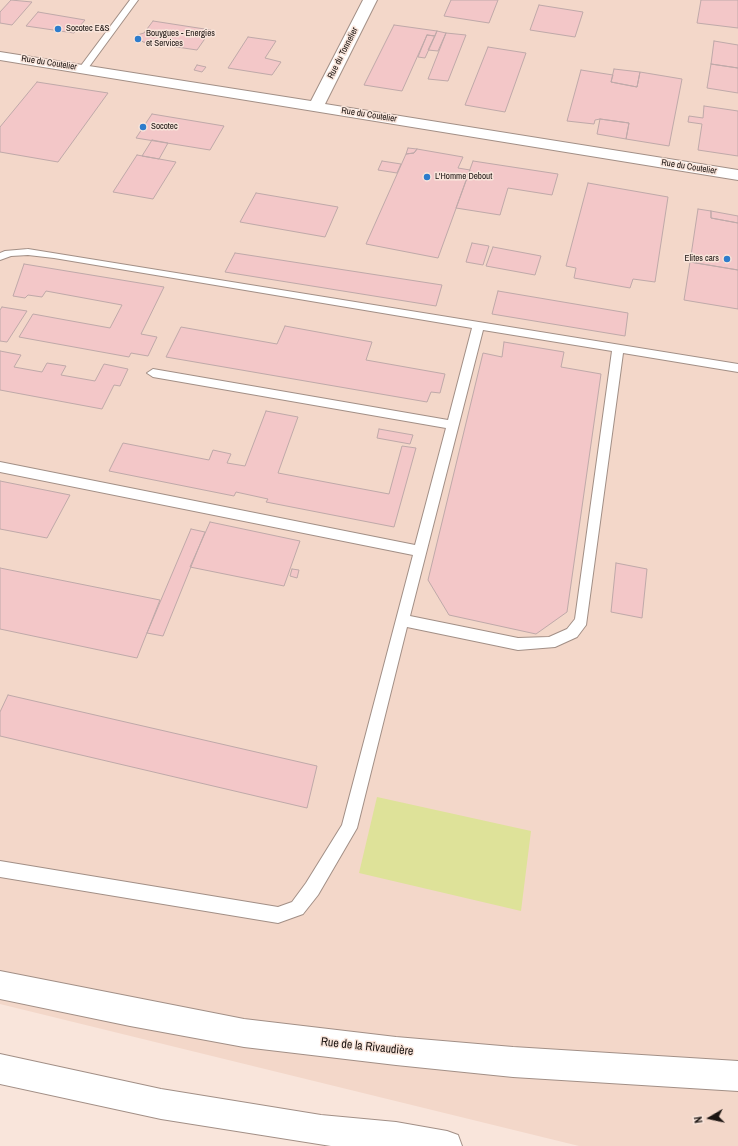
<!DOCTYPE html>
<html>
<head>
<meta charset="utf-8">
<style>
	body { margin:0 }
	#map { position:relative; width:738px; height:1146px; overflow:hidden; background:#f9e5db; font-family:"Archivo Narrow",sans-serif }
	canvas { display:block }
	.north { position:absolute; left:690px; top:1098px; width:40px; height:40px; -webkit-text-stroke:3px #f9e5db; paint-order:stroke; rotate:261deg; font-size:11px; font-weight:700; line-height:16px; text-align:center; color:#1b1411 }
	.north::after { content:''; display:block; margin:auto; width:14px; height:18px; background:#1b1411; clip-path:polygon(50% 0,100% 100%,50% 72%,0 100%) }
</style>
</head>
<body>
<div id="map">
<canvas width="738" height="1146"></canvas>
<div class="north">N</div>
</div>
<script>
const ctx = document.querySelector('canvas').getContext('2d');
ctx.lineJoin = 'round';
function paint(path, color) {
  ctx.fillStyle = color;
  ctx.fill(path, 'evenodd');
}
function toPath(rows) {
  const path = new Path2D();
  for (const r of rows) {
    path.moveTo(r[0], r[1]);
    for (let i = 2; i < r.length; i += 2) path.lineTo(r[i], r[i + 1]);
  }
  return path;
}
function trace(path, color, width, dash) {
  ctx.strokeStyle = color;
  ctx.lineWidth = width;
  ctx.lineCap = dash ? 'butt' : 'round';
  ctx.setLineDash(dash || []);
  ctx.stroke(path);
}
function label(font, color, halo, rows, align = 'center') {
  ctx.font = font + ' "Archivo Narrow",sans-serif';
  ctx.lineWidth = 3;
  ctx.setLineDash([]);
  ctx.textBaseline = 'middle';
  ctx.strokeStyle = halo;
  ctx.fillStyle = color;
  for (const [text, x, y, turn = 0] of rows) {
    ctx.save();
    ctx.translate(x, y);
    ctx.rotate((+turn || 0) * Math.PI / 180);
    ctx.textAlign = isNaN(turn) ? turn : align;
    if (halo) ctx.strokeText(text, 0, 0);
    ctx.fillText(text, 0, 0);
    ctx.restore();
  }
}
paint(toPath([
	[0,0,738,0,738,1146,579,1146,0,1004]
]), '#f3d7c9');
paint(toPath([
	[377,797,531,831,521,911,359,873]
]), '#dee299');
const building = toPath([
	[11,0,32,2,12,25,0,23,0,12,11,0],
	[451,0,498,0,489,23,444,16,451,0],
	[701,0,738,0,738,28,697,23,701,0],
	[539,5,583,12,575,37,530,30,539,5],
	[38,12,85,20,74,33,26,26,38,12],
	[153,21,211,30,197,50,143,42,137,35,144,33,153,21],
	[394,25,437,31,435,36,427,35,402,91,364,85,394,25],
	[437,31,446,33,438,51,428,50,437,31],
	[446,33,466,35,448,81,428,79,446,33],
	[427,35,435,36,425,58,418,57,427,35],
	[248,37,276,41,265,58,281,62,272,75,228,68,248,37],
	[714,41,738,45,738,68,711,64,714,41],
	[488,47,526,53,505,112,465,105,488,47],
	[711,64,738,68,738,93,707,88,711,64],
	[197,65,206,67,202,72,194,70,197,65],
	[614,69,640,72,637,87,611,82,614,69],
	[581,70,613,75,611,82,637,87,640,72,682,79,669,146,626,139,629,123,600,119,595,120,594,124,567,121,581,70],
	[37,82,108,93,58,162,0,152,0,127,37,82],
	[704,106,738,111,738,156,698,150,702,124,688,122,689,116,703,118,704,106],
	[152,114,224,126,210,150,136,138,152,114],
	[600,119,629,123,626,139,597,134,600,119],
	[152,140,168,143,159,159,142,156,152,140],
	[408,148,417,149,414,153,406,154,408,148],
	[417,149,463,157,458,168,470,170,438,258,366,244,406,154,414,153,417,149],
	[137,155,176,162,153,199,113,192,137,155],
	[382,161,401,164,397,173,378,170,382,161],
	[473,161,558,174,552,195,508,188,500,215,456,208,473,161],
	[588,183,668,197,655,282,633,279,630,288,574,278,576,268,566,266,588,183],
	[256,193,338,207,325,237,240,222,256,193],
	[698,209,711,211,711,218,738,223,738,270,690,262,698,209],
	[711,211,738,216,738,223,711,218,711,211],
	[472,243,489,246,483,265,466,262,472,243],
	[493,247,541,256,535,275,486,266,493,247],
	[235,253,442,285,436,306,225,272,235,253],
	[690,262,738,270,738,309,684,300,690,262],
	[24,264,164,287,141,334,157,337,148,356,131,353,129,357,19,337,33,314,110,328,122,305,46,291,42,297,28,295,25,298,13,296,24,264],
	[498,291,628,313,625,336,492,314,498,291],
	[2,307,27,311,7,342,0,341,0,310,2,307],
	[285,326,372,342,366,360,445,374,440,393,431,392,427,402,166,357,181,327,277,344,285,326],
	[504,342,564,352,561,367,601,374,567,612,536,634,449,615,428,580,483,353,502,357,504,342],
	[0,351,21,355,14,367,42,372,47,363,66,366,61,375,95,381,104,364,128,369,120,386,114,385,102,409,0,390,0,351],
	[266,411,298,417,278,473,389,494,402,446,416,448,394,527,266,502,268,499,236,492,234,496,109,471,123,443,209,460,213,450,231,454,227,463,245,466,266,411],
	[379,429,413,435,410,444,377,438,379,429],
	[0,481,70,495,47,538,0,529,0,481],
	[210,522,300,541,284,586,190,567,210,522],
	[191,529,205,532,163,636,147,633,191,529],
	[616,563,647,569,642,618,611,612,616,563],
	[0,568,160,600,137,658,0,629,0,568],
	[292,569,299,570,297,578,290,576,292,569],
	[8,695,317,766,307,808,0,736,0,712,8,695]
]);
paint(building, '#f3c7c8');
trace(building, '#bfa9a9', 1);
const lane = toPath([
	[130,0,138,0,86,71,80,71,80,67,130,0],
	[28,249,738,364,738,372,623,353,586,625,577,637,555,647,518,650,407,627,357,828,318,895,303,914,278,923,0,877,0,861,278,907,292,902,306,883,342,825,413,555,0,472,0,462,415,545,446,428,153,377,147,373,153,369,448,420,472,328,54,258,28,255,11,256,0,260,0,253,5,251,28,249],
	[483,330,612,351,575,619,567,629,549,637,518,638,410,616,483,330]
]);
const street = toPath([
	[363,0,377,0,325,104,738,170,738,180,0,60,0,52,311,101,363,0],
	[0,971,244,1019,396,1037,513,1047,738,1061,738,1091,513,1077,396,1065,244,1047,130,1026,0,999,0,971]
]);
const secondary = toPath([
	[0,1054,161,1089,321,1115,396,1122,447,1131,458,1135,462,1146,331,1146,161,1119,0,1084,0,1054]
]);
trace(lane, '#a28f86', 2);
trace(street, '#a28f86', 2);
trace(secondary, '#a28f86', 2);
paint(lane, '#fff');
paint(street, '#fff');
paint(secondary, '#fff');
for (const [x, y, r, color] of [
	[58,29,4,"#2d7ccc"],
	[138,39,4,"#2d7ccc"],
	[143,127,4,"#2d7ccc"],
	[427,177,4,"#2d7ccc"],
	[727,259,4,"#2d7ccc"]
]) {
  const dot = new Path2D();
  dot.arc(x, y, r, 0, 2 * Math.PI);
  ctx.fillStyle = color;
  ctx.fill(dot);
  trace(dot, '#f9e5db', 1.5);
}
label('9px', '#1b1411', '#f9e5db', [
	["Socotec E&S",66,29],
	["Bouygues - Energies",146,34],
	["et Services",146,44],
	["Socotec",151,127],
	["L'Homme Debout",435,177],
	["Elites cars",719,259,"right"]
], 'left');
label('9px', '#1b1411', '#f9e5db', [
	["Rue du Tonnelier",343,53,-63],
	["Rue du Coutelier",49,63,9],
	["Rue du Coutelier",369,115,9],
	["Rue du Coutelier",689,167,9]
]);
label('12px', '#1b1411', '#f9e5db', [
	["Rue de la Rivaudière",367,1047,6]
]);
</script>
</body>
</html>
